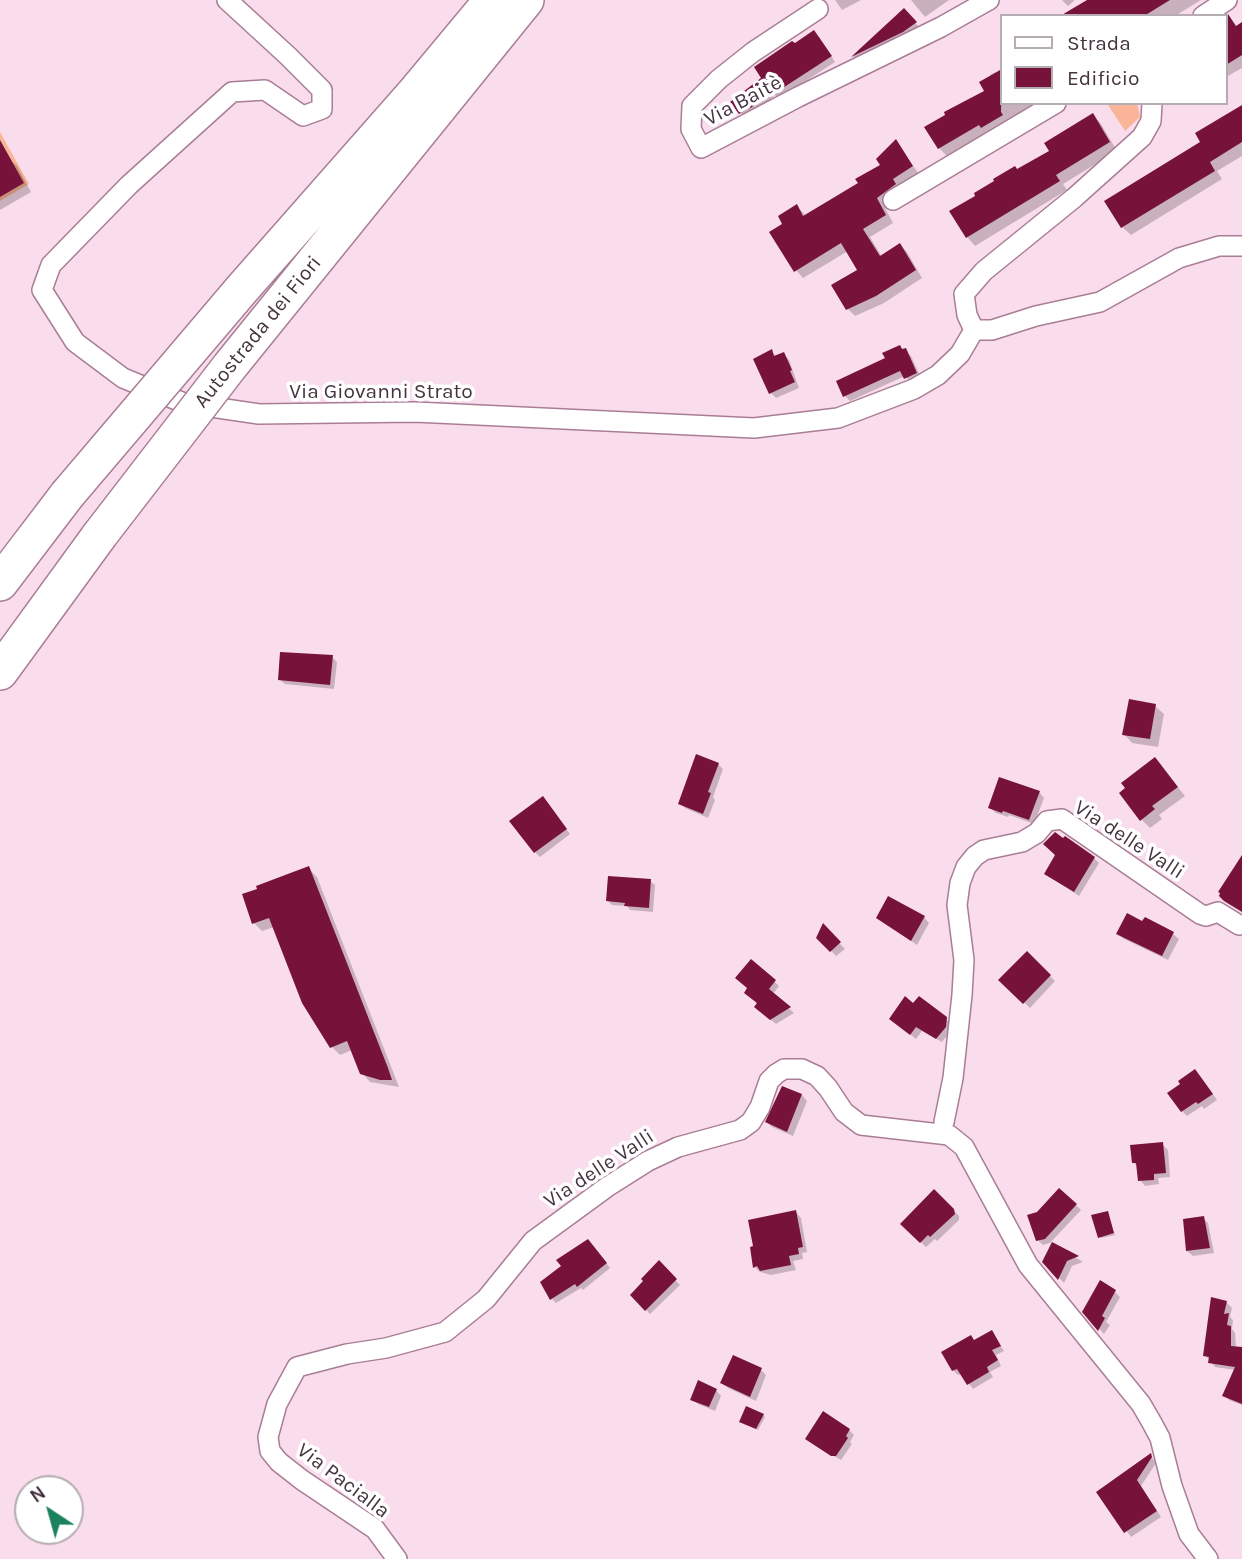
<!DOCTYPE html>
<html>
<head>
<meta charset="utf-8">
<style>
	body { margin:0 }
	#map { position:relative; width:1242px; height:1559px; overflow:hidden; background:#fadded; font-family:Karla,sans-serif }
	canvas { display:block }
	.legend { position:absolute; left:1000px; top:14px; width:228px; height:91px; box-sizing:border-box; background:#fff; border:2px solid #b5adb2; margin:0; padding:9px 12px; list-style:none; font-size:21px; color:#45333e }
	.legend li { display:flex; align-items:center; gap:14px; height:35px }
	.legend b { width:35px; border:2px solid #b5adb2 }
	.north { position:absolute; left:14px; top:1475px; width:70px; height:70px; box-sizing:border-box; background:#fff; border:2px solid #b5adb2; border-radius:50%; rotate:324deg; font-size:19px; font-weight:700; line-height:28px; text-align:center; color:#45333e }
	.north::after { content:''; display:block; margin:auto; width:24px; height:32px; background:#1b825d; clip-path:polygon(50% 0,100% 100%,50% 72%,0 100%) }
</style>
</head>
<body>
<div id="map">
<canvas width="1242" height="1559"></canvas>
<ul class="legend">
<li><b style="height:9px;background:#fff"></b>Strada</li>
<li><b style="height:19px;background:#77133a"></b>Edificio</li>
</ul>
<div class="north">N</div>
</div>
<script>
const ctx = document.querySelector('canvas').getContext('2d');
ctx.lineJoin = 'round';
function paint(path, color) {
  ctx.fillStyle = color;
  ctx.fill(path, 'evenodd');
}
function toPath(rows) {
  const path = new Path2D();
  for (const r of rows) {
    path.moveTo(r[0], r[1]);
    for (let i = 2; i < r.length; i += 2) path.lineTo(r[i], r[i + 1]);
  }
  return path;
}
function trace(path, color, width, dash) {
  ctx.strokeStyle = color;
  ctx.lineWidth = width;
  ctx.lineCap = dash ? 'butt' : 'round';
  ctx.setLineDash(dash || []);
  ctx.stroke(path);
}
function label(font, color, halo, rows, align = 'center') {
  ctx.font = font + ' Karla,sans-serif';
  ctx.lineWidth = 7;
  ctx.setLineDash([]);
  ctx.textBaseline = 'middle';
  ctx.strokeStyle = halo;
  ctx.fillStyle = color;
  for (const [text, x, y, turn = 0] of rows) {
    ctx.save();
    ctx.translate(x, y);
    ctx.rotate((+turn || 0) * Math.PI / 180);
    ctx.textAlign = isNaN(turn) ? turn : align;
    if (halo) ctx.strokeText(text, 0, 0);
    ctx.fillText(text, 0, 0);
    ctx.restore();
  }
}
paint(toPath([
	[1103,103,1137,103,1140,117,1125,131,1108,105],
	[0,132,29,184,0,201]
]), '#fab497');
paint(toPath([
	[835,0,861,0,842,10],
	[911,0,949,0,925,17],
	[1062,0,1075,0,1068,6],
	[1106,0,1201,0,1175,16,1080,16],
	[904,11,920,28,857,61,853,56],
	[1242,29,1242,68,1226,77,1226,38],
	[819,37,835,62,778,99,775,95,757,112,746,118,741,113,763,78,794,45],
	[1000,70,1002,72,1002,103,1037,103,1007,121,1010,124,948,157,939,148,986,92,991,77,990,75],
	[1242,107,1242,156,1217,171,1222,179,1131,235,1122,227,1203,143],
	[1093,115,1101,124,1117,151,1063,184,1067,190,975,246,967,237,978,196,1051,151],
	[896,142,919,174,902,192,884,206,893,223,870,237,882,257,900,245,907,252,922,278,884,303,855,316,848,309,860,270,848,251,803,278,796,270,785,224,797,206,806,216,861,184,883,166],
	[8,158,17,166,31,192,0,210,0,163],
	[905,350,911,356,921,378,911,383,905,376,850,401,845,396],
	[772,352,777,357,784,354,789,360,799,388,776,398,771,393],
	[332,657,337,662,334,689,285,684,280,680],
	[1155,706,1164,714,1158,747,1132,743,1124,734],
	[1155,759,1185,796,1159,815,1162,819,1150,828,1142,820],
	[718,764,723,769,713,797,715,800,708,818,685,808,680,803],
	[1039,792,1044,798,1034,824,1009,815,1008,817,996,813,990,808],
	[547,803,570,834,540,857,535,852],
	[1094,858,1099,863,1079,896,1046,874],
	[309,869,317,877,399,1087,370,1082,362,1073,352,1050,340,1055,332,1047,274,927,262,931,254,923],
	[650,881,655,885,653,912,630,910,627,906,612,905,607,900],
	[924,917,929,923,917,945,878,918],
	[1145,919,1173,934,1179,939,1168,960,1124,939,1118,934,1142,923],
	[823,926,845,949,836,956,818,937],
	[1027,953,1055,981,1030,1008,1001,980],
	[774,981,779,986,773,994,794,1013,776,1024,761,1012,749,989],
	[913,1005,946,1019,951,1024,950,1032,942,1042,922,1031,916,1039,896,1023],
	[1200,1076,1217,1100,1204,1109,1202,1106,1187,1116,1182,1111],
	[782,1088,802,1095,807,1101,793,1136,772,1127,767,1122],
	[1162,1144,1168,1150,1170,1177,1158,1178,1159,1184,1145,1186,1140,1180,1138,1167,1133,1162],
	[1060,1190,1081,1210,1050,1243,1043,1245,1038,1240,1038,1213],
	[934,1191,959,1216,959,1220,937,1241,935,1239,926,1247,902,1224],
	[796,1212,801,1218,807,1252,802,1253,803,1259,793,1261,796,1270,771,1275,760,1272,755,1267],
	[1107,1213,1115,1235,1101,1238,1099,1235],
	[1203,1218,1208,1223,1214,1253,1193,1256,1187,1251],
	[1053,1244,1083,1262,1072,1266,1064,1283,1044,1262],
	[593,1246,610,1268,583,1290,581,1288,556,1303,552,1299],
	[659,1263,680,1285,650,1314,632,1295,646,1282],
	[1115,1292,1120,1297,1106,1322,1110,1325,1104,1334,1084,1312],
	[1213,1300,1227,1303,1232,1308,1230,1317,1233,1320,1232,1329,1235,1333,1236,1348,1242,1349,1242,1405,1229,1400,1224,1395,1235,1370,1215,1367,1205,1355],
	[992,1332,1004,1351,996,1355,1001,1366,990,1372,993,1377,973,1389,962,1374,958,1375,953,1370,975,1342],
	[761,1370,766,1375,756,1401,728,1388,722,1383],
	[716,1390,721,1396,715,1411,698,1404,692,1399],
	[763,1415,765,1417,758,1430,743,1423],
	[849,1430,854,1435,850,1442,852,1444,841,1460,813,1444],
	[1151,1456,1156,1463,1141,1486,1161,1517,1131,1537,1098,1492]
]), '#0003');
paint(toPath([
	[1087,0,1170,0,1144,16,1060,16],
	[904,8,917,22,903,32,851,57],
	[1228,14,1236,26,1242,22,1242,55,1226,65,1226,15],
	[814,30,832,56,772,95,769,91,752,107,739,114,730,102,761,78,754,67,792,41,795,43],
	[1002,69,1001,112,1003,115,981,128,979,125,938,149,924,127,945,115,944,112,984,91,979,82],
	[1242,105,1242,142,1210,162,1215,171,1121,228,1104,201,1200,142,1195,133],
	[1093,113,1110,142,1056,175,1060,181,966,238,949,211,975,196,974,193,994,181,993,179,1015,166,1017,169,1049,151,1044,143],
	[896,139,913,166,893,179,896,184,877,198,886,215,863,229,880,256,900,243,916,270,876,296,846,310,831,285,857,270,841,243,794,272,769,232,782,224,778,216,797,204,803,216,858,183,855,179,880,165,876,159],
	[0,140,24,183,0,197],
	[900,345,902,349,906,348,917,373,904,379,900,371,843,397,836,381,885,358,882,353],
	[772,349,774,356,784,352,792,370,790,371,795,382,769,394,753,359],
	[280,652,333,655,330,685,278,680],
	[1129,699,1156,704,1150,739,1122,735],
	[696,754,719,763,708,792,711,793,703,814,678,804],
	[1155,757,1178,787,1152,806,1155,809,1140,821,1119,793,1125,788,1121,783],
	[999,777,1040,791,1029,820,1003,811,1002,813,988,808],
	[543,796,567,829,534,853,509,821],
	[1055,832,1063,838,1065,836,1095,857,1074,892,1044,874,1055,855,1043,844],
	[1242,855,1242,912,1224,901,1219,896,1220,893,1218,892],
	[309,866,388,1068,392,1080,380,1080,360,1074,347,1041,330,1048,302,1003,269,918,252,924,242,894,257,889,256,886],
	[608,876,651,879,649,908,624,906,625,903,606,901],
	[888,896,925,916,911,941,876,918],
	[1127,913,1142,921,1145,917,1174,932,1162,956,1116,934],
	[823,923,841,942,830,952,816,938],
	[1027,951,1051,975,1023,1004,998,980],
	[751,959,776,980,769,989,791,1007,770,1020,754,1007,757,1003,744,993,747,988,735,978],
	[905,996,913,1003,919,996,947,1017,946,1027,936,1039,916,1027,910,1035,889,1019],
	[1195,1069,1213,1094,1198,1104,1196,1102,1181,1112,1167,1093,1180,1084,1178,1081],
	[782,1086,802,1094,787,1132,765,1122],
	[1163,1142,1166,1173,1154,1174,1154,1180,1138,1181,1136,1163,1132,1163,1130,1145],
	[1059,1188,1077,1204,1045,1239,1036,1241,1027,1215,1037,1212],
	[934,1189,954,1209,955,1214,930,1237,928,1235,920,1243,900,1224],
	[796,1210,803,1247,798,1248,799,1254,789,1256,791,1265,760,1271,757,1266,753,1268,750,1247,753,1246,748,1220],
	[1108,1211,1114,1233,1098,1238,1091,1215],
	[1204,1216,1210,1248,1186,1251,1183,1219],
	[588,1239,607,1263,577,1287,575,1284,550,1300,540,1282,561,1266,556,1260],
	[1052,1242,1079,1256,1067,1261,1058,1280,1042,1262],
	[659,1260,677,1279,645,1311,630,1295,643,1281,641,1279],
	[1100,1280,1116,1290,1102,1316,1105,1318,1098,1331,1082,1312],
	[1211,1297,1227,1301,1224,1314,1229,1313,1227,1325,1231,1326,1231,1346,1242,1347,1242,1404,1222,1396,1235,1367,1208,1363,1209,1357,1203,1356],
	[992,1330,1001,1346,992,1350,998,1360,987,1367,989,1372,967,1385,957,1369,952,1371,941,1352,971,1335,974,1340],
	[733,1355,762,1368,750,1397,720,1383],
	[698,1380,717,1389,709,1407,690,1400],
	[746,1406,764,1414,756,1429,739,1422],
	[823,1411,850,1429,846,1436,848,1438,836,1456,831,1456,805,1439],
	[1151,1453,1152,1457,1137,1480,1157,1511,1124,1533,1096,1492]
]), '#77133a');
const street = toPath([
	[227,0,288,56,322,90,322,109,303,116,265,90,232,92,129,185,51,265,42,290,75,342,123,378,184,403,259,414,415,412,754,428,838,418,914,389,938,375,960,354,974,330],
	[818,9,753,52,719,79,692,106,691,129,701,148,798,97,941,27,989,0],
	[1203,16,1227,0],
	[893,200,1056,103],
	[974,330,967,315,964,294,984,271,1074,198,1142,137,1151,121,1152,103],
	[974,330,992,330,1036,316,1100,302,1179,258,1219,246,1242,246],
	[944,1122,953,1078,962,995,964,960,957,905,960,883,966,867,975,856,984,850,1022,842,1037,833,1047,821,1062,819,1200,914,1206,916,1218,912,1239,925],
	[397,1559,375,1529,302,1480,279,1462,270,1451,268,1437,277,1404,297,1367,347,1354,386,1348,445,1332,486,1299,533,1241,607,1187,648,1161,678,1147,740,1130,751,1122,760,1107,769,1081,776,1074,784,1069,802,1069,817,1076,828,1088,844,1112,861,1125,949,1135,964,1147,1028,1265,1141,1404,1152,1423,1160,1438,1172,1486,1189,1534,1208,1559]
]);
const highway = toPath([
	[418,89,492,0],
	[437,110,526,0],
	[0,583,67,495],
	[0,672,99,536]
]);
trace(street, '#a97d96', 22);
trace(highway, '#a97d96', 38);
trace(street, '#fff', 19);
trace(highway, '#fff', 35);
const highwayBridge = toPath([
	[67,495,242,289,418,89],
	[99,536,230,366,437,110]
]);
trace(highwayBridge, '#a97d96', 38, []);
trace(highwayBridge, '#fff', 35);
label('21px', '#45333e', '#fff', [
	["Via Baitè",743,101,-28],
	["Autostrada dei Fiori",258,332,-51],
	["Via Giovanni Strato",381,392],
	["Via delle Valli",1129,840,33],
	["Via delle Valli",599,1169,-33],
	["Via Pacialla",343,1481,37]
]);
</script>
</body>
</html>
